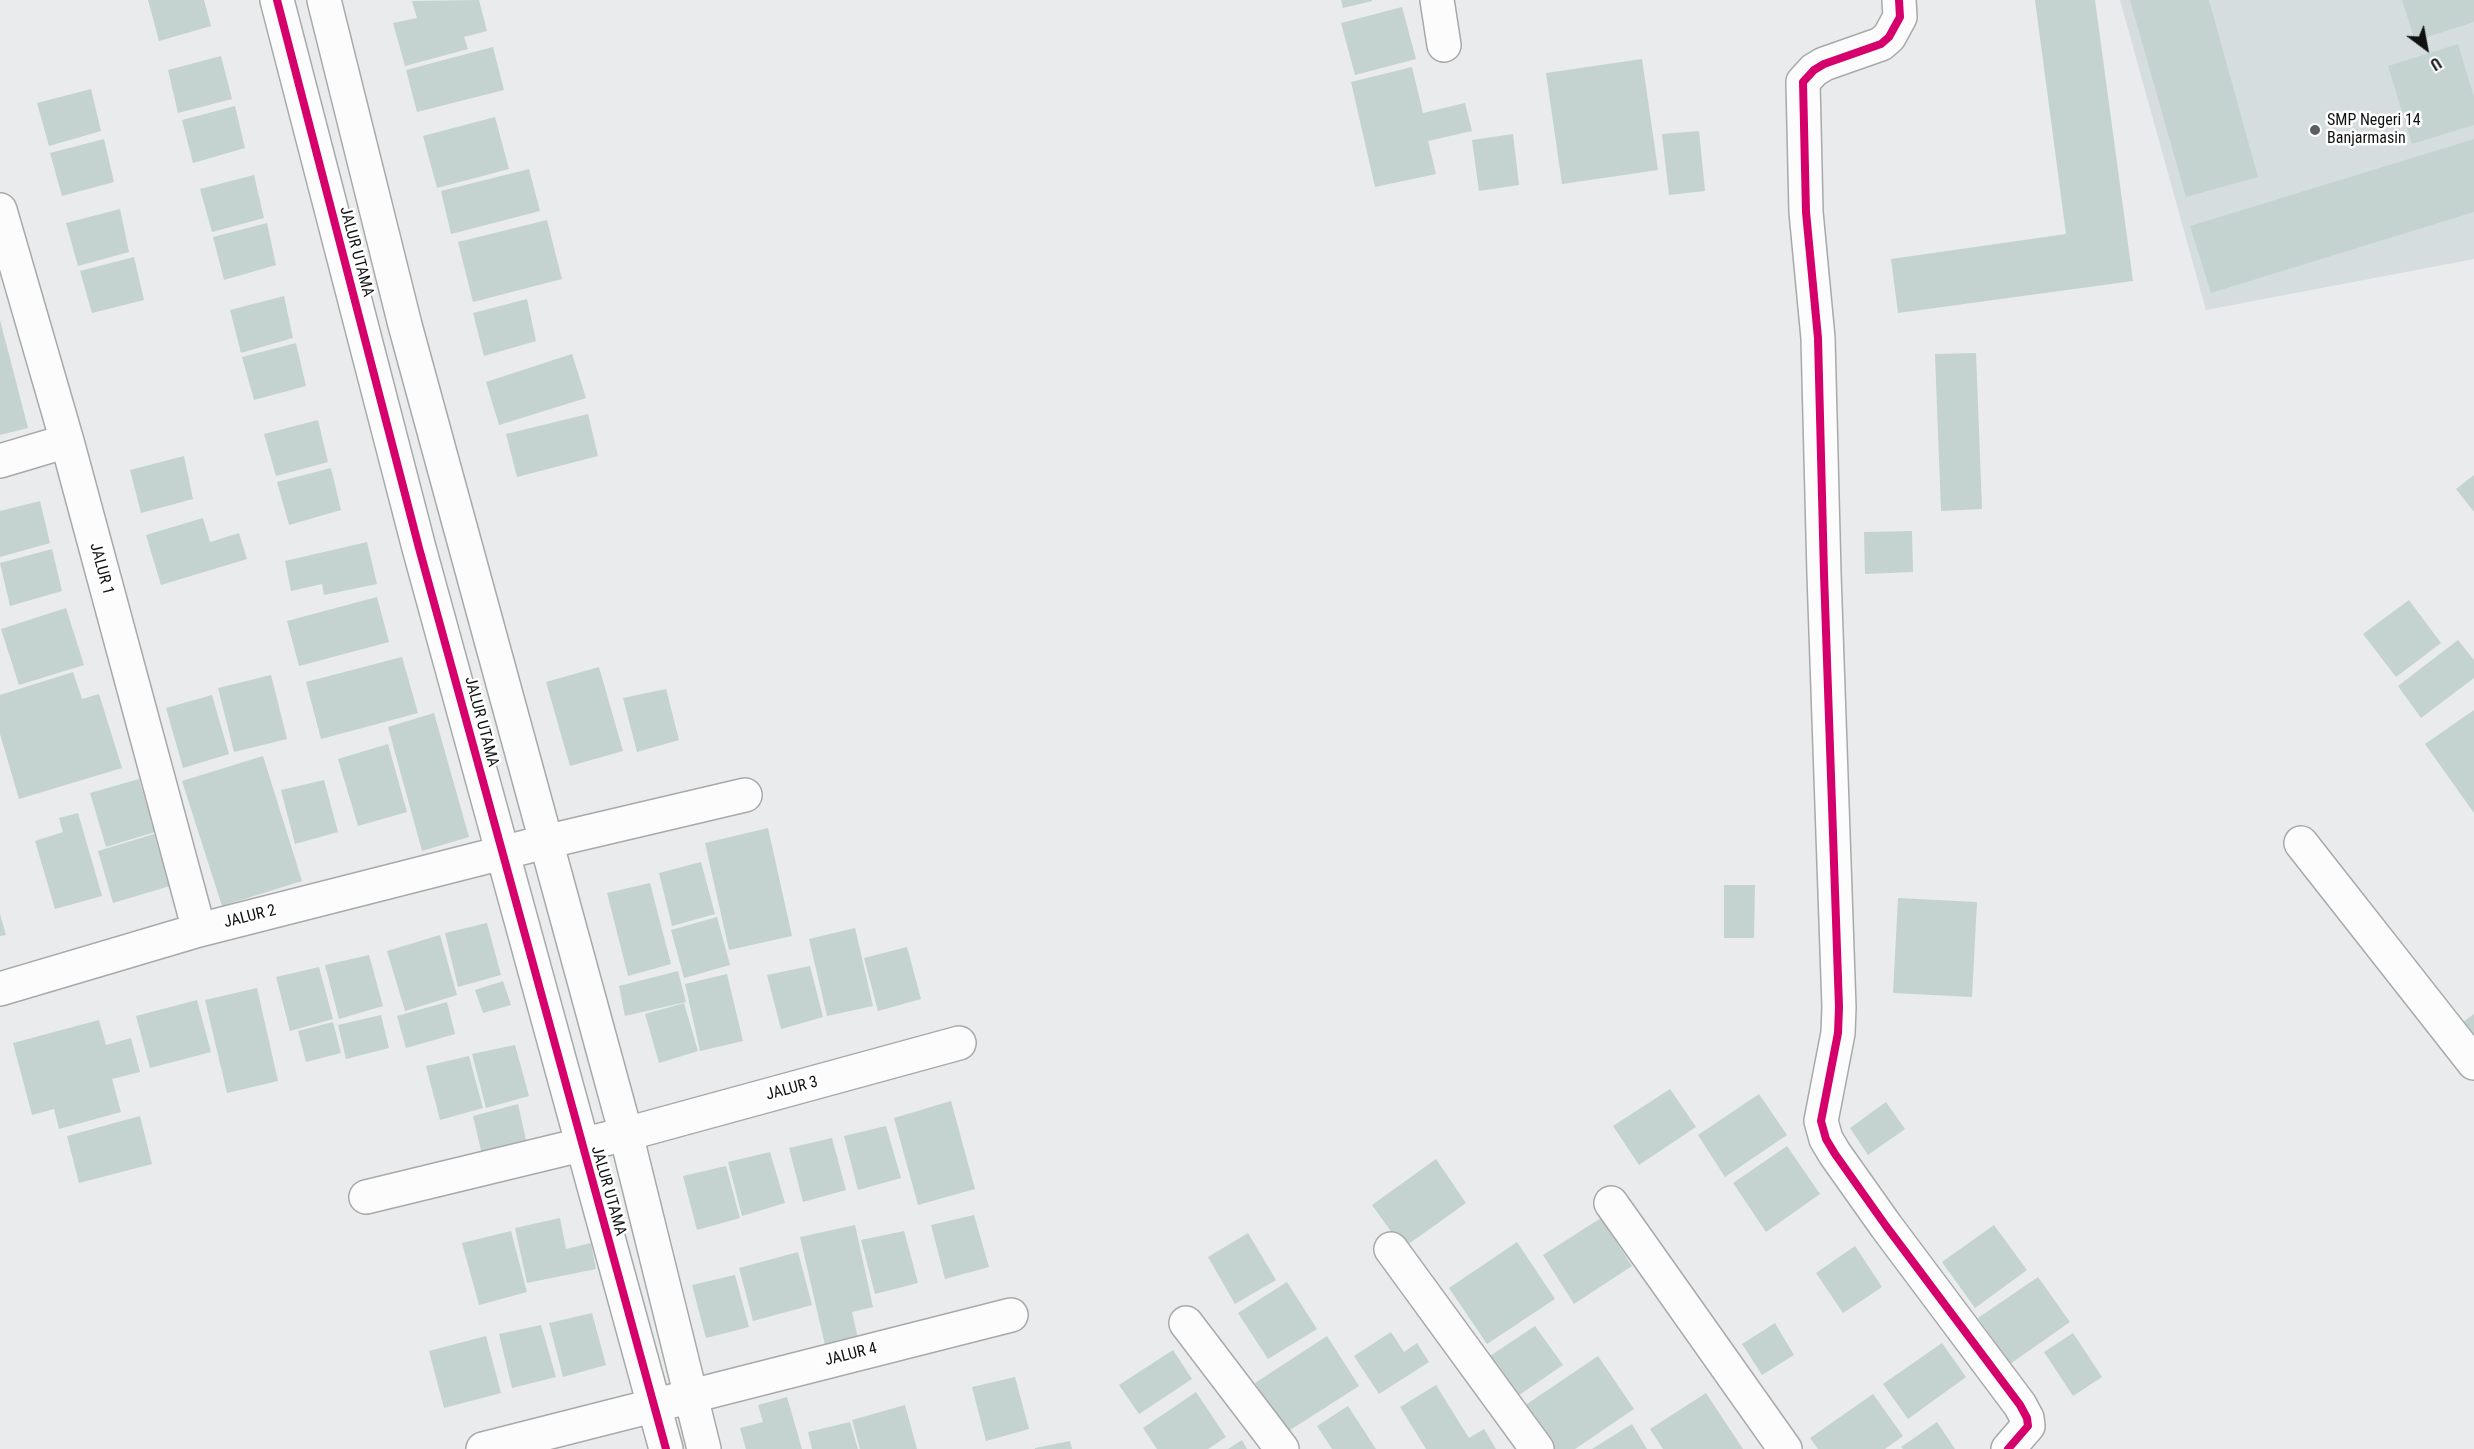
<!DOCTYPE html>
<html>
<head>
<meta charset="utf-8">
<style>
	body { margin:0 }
	#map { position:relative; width:2474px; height:1449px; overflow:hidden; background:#e9ebec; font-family:"Roboto Condensed",sans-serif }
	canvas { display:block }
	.north { position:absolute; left:2396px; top:18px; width:60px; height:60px; -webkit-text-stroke:4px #fff; paint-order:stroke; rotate:148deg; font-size:16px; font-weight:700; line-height:24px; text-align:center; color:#101111 }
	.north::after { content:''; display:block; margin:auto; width:21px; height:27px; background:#101111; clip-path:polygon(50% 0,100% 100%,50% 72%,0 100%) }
</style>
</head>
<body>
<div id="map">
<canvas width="2474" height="1449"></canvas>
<div class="north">U</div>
</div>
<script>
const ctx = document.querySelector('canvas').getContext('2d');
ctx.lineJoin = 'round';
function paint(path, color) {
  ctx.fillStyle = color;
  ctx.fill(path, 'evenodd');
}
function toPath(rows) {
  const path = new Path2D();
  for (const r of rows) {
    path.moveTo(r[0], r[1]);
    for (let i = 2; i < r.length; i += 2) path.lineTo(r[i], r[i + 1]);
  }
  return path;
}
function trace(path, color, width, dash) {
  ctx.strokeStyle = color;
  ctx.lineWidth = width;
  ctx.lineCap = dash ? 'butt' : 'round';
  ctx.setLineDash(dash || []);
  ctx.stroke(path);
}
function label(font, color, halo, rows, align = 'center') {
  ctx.font = font + ' "Roboto Condensed",sans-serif';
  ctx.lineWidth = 5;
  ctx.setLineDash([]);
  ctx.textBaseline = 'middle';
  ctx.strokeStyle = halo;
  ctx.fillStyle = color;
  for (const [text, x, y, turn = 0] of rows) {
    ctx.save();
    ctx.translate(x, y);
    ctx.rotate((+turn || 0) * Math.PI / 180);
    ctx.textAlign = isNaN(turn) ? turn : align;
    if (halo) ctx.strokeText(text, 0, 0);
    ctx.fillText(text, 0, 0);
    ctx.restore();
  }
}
paint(toPath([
	[2120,0,2474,0,2474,259,2206,310]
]), '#d6ddde');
paint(toPath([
	[148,0,204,0,211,26,159,41],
	[479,0,487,31,464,37,468,49,405,66,393,23,417,18,412,1],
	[1341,0,1372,0,1372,1,1343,8],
	[2035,0,2095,0,2133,281,1898,313,1891,259,2066,234],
	[2130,0,2209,0,2258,177,2186,197],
	[2402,0,2474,0,2474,22,2415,41],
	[1402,7,1416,59,1355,75,1341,23],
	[2458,44,2474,97,2474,125,2412,144,2388,66],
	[493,47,504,90,417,112,406,70],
	[221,56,232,99,178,113,168,70],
	[1642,59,1658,170,1562,184,1546,73],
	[1412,67,1423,113,1465,103,1472,131,1428,141,1436,174,1375,187,1351,82],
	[91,89,101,131,49,146,37,103],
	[235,106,245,148,193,163,182,120],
	[495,117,509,169,437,188,423,136],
	[1699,131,1705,191,1669,195,1662,134],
	[1513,134,1519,185,1479,191,1472,140],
	[104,139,114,182,62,196,50,153],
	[2474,139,2474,212,2211,293,2190,226],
	[529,169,540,211,451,234,441,191],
	[254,175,264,218,212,232,200,189],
	[120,209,129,252,78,266,66,223],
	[547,220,562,279,473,302,458,242],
	[267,223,276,265,224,280,213,237],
	[134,257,144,300,92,313,80,271],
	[284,296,293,338,241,353,230,310],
	[527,299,536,341,484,356,473,313],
	[0,320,28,428,0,435],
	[296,343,306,386,254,400,242,357],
	[1976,353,1982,509,1941,511,1935,354],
	[572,354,586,398,499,425,486,382],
	[588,414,598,456,517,477,506,434],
	[318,420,328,462,276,476,264,434],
	[184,456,193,499,141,513,130,470],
	[331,468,341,510,289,525,277,482],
	[2474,475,2474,512,2456,489],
	[40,501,50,543,0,557,0,511],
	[203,518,210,542,239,533,247,559,161,585,146,535],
	[1912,531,1913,572,1865,574,1864,532],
	[367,542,377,584,324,595,322,584,291,591,285,561],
	[52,549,62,591,10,606,0,563],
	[377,597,389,642,299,666,287,621],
	[2409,600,2441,643,2396,677,2363,634],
	[66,608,84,665,19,685,1,629],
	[2458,640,2474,660,2474,678,2421,718,2398,686],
	[402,657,418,713,321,739,306,682],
	[599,667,623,751,570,766,546,682],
	[73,672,82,699,99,694,122,768,19,799,0,734,0,695],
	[271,675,287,739,234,752,218,688],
	[666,689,679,740,637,752,623,698],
	[212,695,229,754,183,768,166,708],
	[2474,710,2474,813,2425,744],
	[434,713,469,837,422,851,388,727],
	[388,744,407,812,358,826,338,759],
	[263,756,302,881,222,906,182,781],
	[139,779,155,832,106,847,90,793],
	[324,780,338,832,295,844,281,790],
	[78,813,102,896,55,909,35,841,63,832,59,818],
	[768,828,792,936,729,950,705,843],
	[154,834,170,886,113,903,98,851],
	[701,862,715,914,672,926,659,873],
	[650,883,671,964,628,976,607,893],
	[1724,885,1755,885,1754,938,1724,938],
	[1898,898,1977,902,1972,997,1893,993],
	[0,914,6,935,0,936],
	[717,917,730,965,684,978,671,930],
	[487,923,501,975,458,987,445,933],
	[855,928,873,1006,827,1016,809,939],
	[440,935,457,995,405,1011,387,951],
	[907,947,921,999,878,1011,864,958],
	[369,955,383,1006,339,1019,325,965],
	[810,966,823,1017,781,1029,767,975],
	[319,967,333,1019,290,1031,276,977],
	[678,971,686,1002,625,1016,619,986],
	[727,974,743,1041,700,1051,685,984],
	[503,981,511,1005,483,1013,475,990],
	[257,988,278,1081,227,1093,205,1000],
	[197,1000,211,1052,150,1068,136,1016],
	[447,1002,455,1034,406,1048,397,1016],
	[684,1003,698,1051,659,1063,645,1014],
	[2474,1014,2474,1047,2459,1025],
	[381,1015,389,1048,346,1059,338,1025],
	[99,1020,106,1045,131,1038,140,1072,112,1079,121,1112,59,1129,54,1109,32,1115,13,1043],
	[333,1022,341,1053,306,1062,298,1031],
	[515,1045,529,1096,486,1108,472,1054],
	[469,1056,483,1108,440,1120,426,1066],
	[1670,1089,1696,1127,1639,1165,1613,1126],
	[1759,1094,1787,1135,1725,1177,1698,1135],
	[951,1101,975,1189,918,1205,894,1118],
	[1886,1102,1905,1129,1868,1155,1850,1128],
	[518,1104,528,1149,483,1159,473,1116],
	[140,1116,152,1164,79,1183,67,1136],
	[886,1126,901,1178,858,1190,844,1136],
	[832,1138,846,1190,803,1202,789,1148],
	[1787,1146,1820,1194,1766,1232,1733,1183],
	[770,1152,785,1203,742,1216,728,1162],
	[1436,1159,1466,1203,1403,1248,1372,1205],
	[726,1166,740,1218,697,1230,683,1176],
	[974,1215,989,1267,945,1279,931,1225],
	[560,1218,566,1249,591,1243,596,1269,527,1283,515,1228],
	[1601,1218,1632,1266,1574,1304,1543,1255],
	[855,1225,873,1307,852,1312,858,1338,825,1345,800,1237],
	[1994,1225,2027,1270,1975,1308,1942,1262],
	[511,1231,527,1292,479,1305,462,1243],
	[904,1231,918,1283,875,1294,861,1240],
	[1248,1233,1276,1280,1235,1304,1208,1257],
	[1517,1242,1555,1299,1487,1344,1449,1288],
	[1855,1246,1882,1287,1843,1313,1816,1273],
	[798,1252,812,1305,753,1321,739,1268],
	[735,1275,749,1327,706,1338,692,1285],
	[2038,1277,2070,1322,2010,1364,1978,1318],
	[1287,1282,1317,1329,1268,1359,1238,1313],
	[592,1313,606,1365,563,1377,549,1323],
	[1775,1323,1794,1355,1762,1375,1742,1344],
	[541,1325,556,1377,512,1388,499,1334],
	[1535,1326,1563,1365,1512,1400,1484,1360],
	[1391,1332,1404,1352,1417,1343,1429,1362,1379,1394,1354,1356],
	[2073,1333,2102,1377,2073,1396,2044,1352],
	[486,1336,501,1393,444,1408,429,1351],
	[1327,1336,1359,1386,1287,1432,1255,1383],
	[1942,1343,1966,1377,1908,1419,1883,1384],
	[1173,1350,1192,1379,1139,1414,1119,1385],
	[1598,1356,1634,1409,1575,1449,1544,1449,1518,1410],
	[1015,1377,1029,1429,986,1441,972,1387],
	[1436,1385,1469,1438,1484,1429,1496,1449,1426,1449,1400,1407],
	[1196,1392,1226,1437,1208,1449,1157,1449,1143,1428],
	[1706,1393,1743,1449,1663,1449,1650,1429],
	[1873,1394,1903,1436,1885,1449,1818,1449,1810,1438],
	[787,1397,802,1449,746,1449,740,1428,763,1422,758,1405],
	[905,1405,917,1449,860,1449,852,1420],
	[1348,1406,1376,1449,1332,1449,1317,1426],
	[850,1422,858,1449,812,1449,808,1432],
	[1937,1422,1955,1449,1903,1449,1901,1447],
	[1632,1424,1647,1449,1592,1449],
	[1242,1440,1247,1449,1228,1449],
	[1070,1441,1072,1449,1035,1449,1035,1448]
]), '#c4d3d0');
const minor = toPath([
	[277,0,419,548,666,1449],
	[324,0,405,325,626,1134,704,1449],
	[1437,0,1444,45],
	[1899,0,1900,17,1889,37,1881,44,1824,64,1814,70,1803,82,1806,212,1818,338,1824,574,1839,1007,1838,1033,1821,1121,1826,1139,1835,1154,1886,1226,2020,1405,2027,1418,2028,1426,2008,1449],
	[0,210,67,441,199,930],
	[0,461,67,441],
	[2301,843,2474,1063],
	[0,989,199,930,545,842,745,795],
	[366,1197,626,1134,959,1043],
	[1611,1203,1785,1449],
	[1391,1249,1537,1449],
	[1186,1323,1282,1449],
	[483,1449,1011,1315]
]);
trace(minor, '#a8a9aa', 36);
trace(minor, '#fcfcfc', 33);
trace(toPath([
	[277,0,419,548,666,1449],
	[1899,0,1900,17,1889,37,1881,44,1824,64,1814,70,1803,82,1806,212,1818,338,1824,574,1839,1007,1838,1033,1821,1121,1826,1139,1835,1154,1886,1226,2020,1405,2027,1418,2028,1426,2008,1449]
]), '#d6006c', 8);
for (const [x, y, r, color] of [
	[2315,130,6,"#5c5d5e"]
]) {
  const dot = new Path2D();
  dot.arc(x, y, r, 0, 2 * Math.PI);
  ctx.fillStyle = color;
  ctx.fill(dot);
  trace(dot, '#fff', 2);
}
label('16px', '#101111', '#fff', [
	["SMP Negeri 14",2327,121],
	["Banjarmasin",2327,139]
], 'left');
label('16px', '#101111', '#fff', [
	["JALUR UTAMA",356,252,75],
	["JALUR 1",101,569,75],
	["JALUR UTAMA",481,722,75],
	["JALUR 2",250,917,-14],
	["JALUR 3",792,1089,-15],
	["JALUR UTAMA",608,1191,74],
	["JALUR 4",851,1355,-14]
]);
</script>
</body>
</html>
